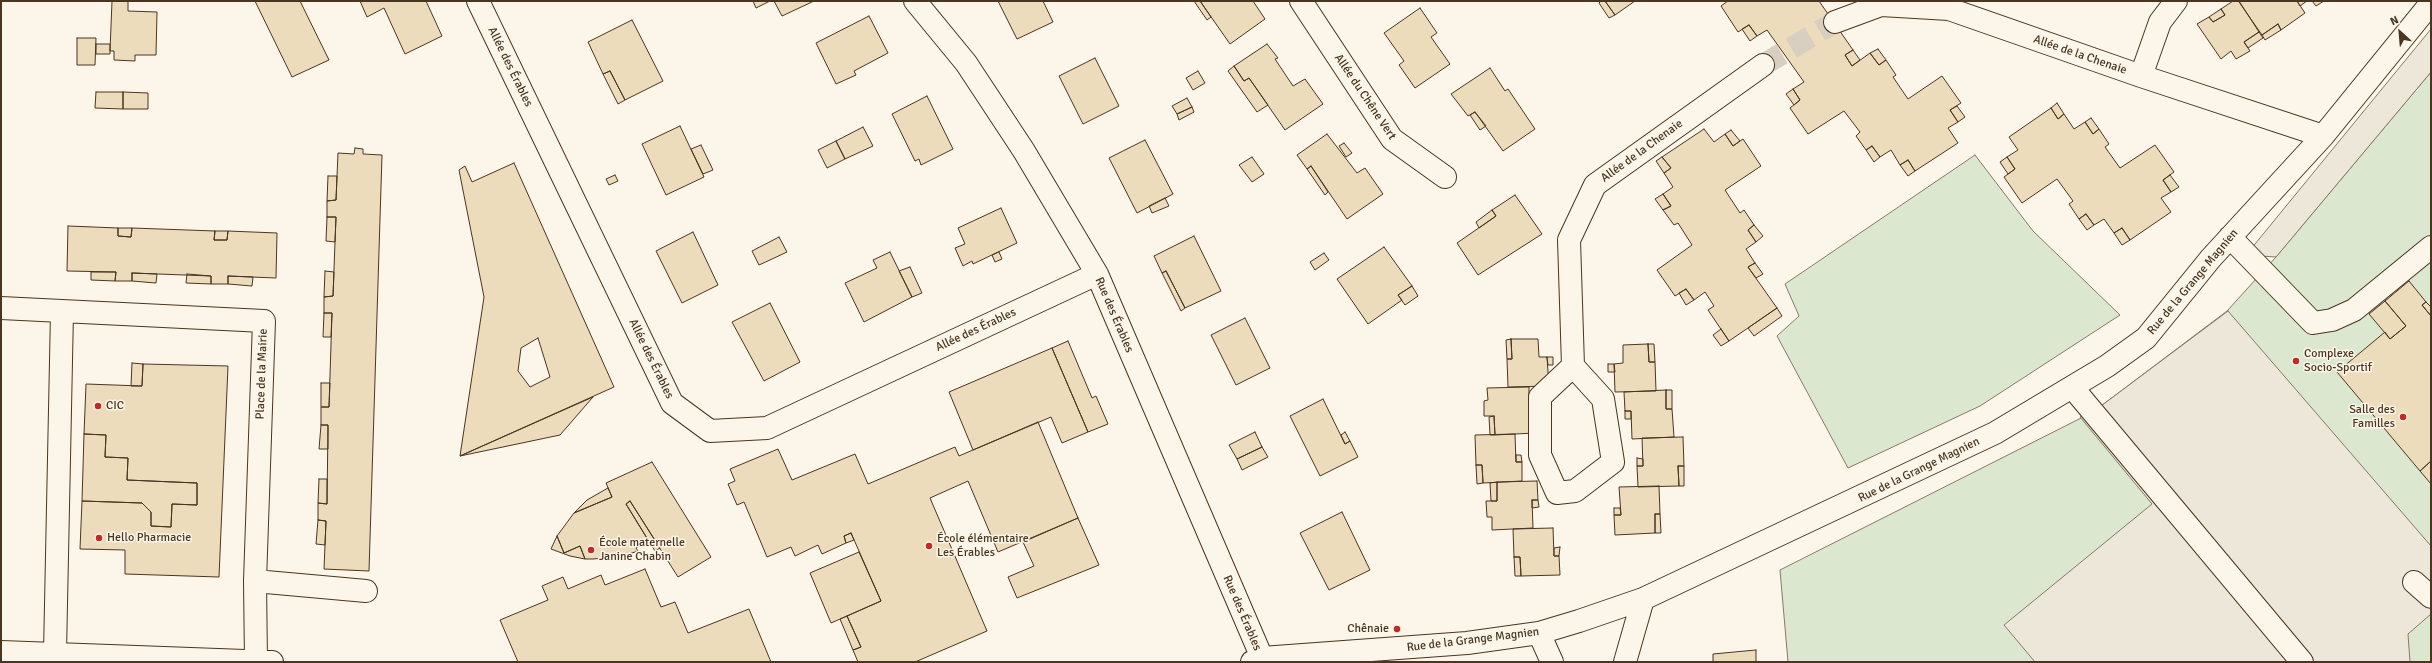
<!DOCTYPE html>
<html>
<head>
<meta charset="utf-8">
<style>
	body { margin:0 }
	#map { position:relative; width:2432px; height:663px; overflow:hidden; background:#fbf6e9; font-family:Signika,sans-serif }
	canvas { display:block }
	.frame { position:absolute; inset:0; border:2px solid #4a3520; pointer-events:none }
	.north { position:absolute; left:2380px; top:12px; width:40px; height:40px; -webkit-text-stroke:3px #fbf6e9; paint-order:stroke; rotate:334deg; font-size:11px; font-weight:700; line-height:16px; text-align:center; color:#4a3520 }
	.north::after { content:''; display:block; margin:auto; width:14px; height:18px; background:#4a3520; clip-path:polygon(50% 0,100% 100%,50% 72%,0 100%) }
</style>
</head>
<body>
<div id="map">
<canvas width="2432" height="663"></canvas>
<div class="frame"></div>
<div class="north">N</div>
</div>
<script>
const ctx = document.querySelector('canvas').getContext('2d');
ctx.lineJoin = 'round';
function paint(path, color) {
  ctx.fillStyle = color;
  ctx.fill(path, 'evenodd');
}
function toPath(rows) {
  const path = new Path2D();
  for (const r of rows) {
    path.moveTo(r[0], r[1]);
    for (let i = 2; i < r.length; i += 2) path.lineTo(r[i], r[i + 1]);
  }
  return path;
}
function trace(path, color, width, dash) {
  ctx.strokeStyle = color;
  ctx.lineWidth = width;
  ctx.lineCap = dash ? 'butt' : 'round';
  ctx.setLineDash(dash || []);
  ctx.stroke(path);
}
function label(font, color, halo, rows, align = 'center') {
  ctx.font = font + ' Signika,sans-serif';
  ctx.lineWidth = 3;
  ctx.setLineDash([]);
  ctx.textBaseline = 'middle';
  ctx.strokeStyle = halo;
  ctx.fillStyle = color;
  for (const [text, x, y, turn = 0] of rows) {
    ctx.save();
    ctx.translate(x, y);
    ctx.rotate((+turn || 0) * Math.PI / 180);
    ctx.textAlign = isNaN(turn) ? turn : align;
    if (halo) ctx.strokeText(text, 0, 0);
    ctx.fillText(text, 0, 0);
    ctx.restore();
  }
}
const green = toPath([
	[2431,72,2431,662,1788,662,1780,570,2093,412,2227,311,2276,257,2431,72],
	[1975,155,2033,231,2120,315,1980,406,1848,468,1777,336,1799,316,1785,284,1975,155]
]);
paint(green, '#dce7d0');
trace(green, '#887966', 1);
const parking = toPath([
	[2431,29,2431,72,2276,257,2246,255,2431,29],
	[2228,311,2431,546,2431,614,2408,634,2410,662,2035,662,2004,625,2152,504,2080,417,2093,412,2228,311]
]);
paint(parking, '#ede7d9');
trace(parking, '#887966', 1);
const building = toPath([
	[112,1,128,1,128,11,157,12,156,55,135,55,135,61,114,60,114,51,110,51,112,1],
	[255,1,300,1,329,60,292,77,255,1],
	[360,1,426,1,442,36,405,54,384,8,367,17,360,1],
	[753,1,770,1,756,8,753,1],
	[774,1,814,1,782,16,774,1],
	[998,1,1043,1,1053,22,1017,39,998,1],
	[1194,1,1200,1,1211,17,1207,20,1194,1],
	[1200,1,1253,1,1265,19,1230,44,1200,1],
	[1601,1,1605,1,1615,15,1609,18,1599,3,1601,1],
	[1605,1,1635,1,1615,15,1605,1],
	[1728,1,1819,1,1853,50,1845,55,1852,66,1870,53,1879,65,1886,60,1896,75,1893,77,1908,99,1942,76,1961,103,1950,110,1958,122,1948,128,1958,143,1915,171,1908,160,1900,165,1891,150,1880,157,1872,146,1866,150,1856,136,1860,132,1844,111,1808,134,1790,108,1800,100,1793,89,1804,82,1767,30,1757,36,1749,25,1738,32,1721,6,1728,1],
	[2233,1,2239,1,2259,32,2244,42,2250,51,2236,59,2231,51,2221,59,2197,24,2209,17,2213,22,2225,15,2221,9,2233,1],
	[2241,1,2297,1,2305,13,2281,30,2278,24,2262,35,2239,2,2241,1],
	[2297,1,2307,1,2300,6,2297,1],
	[2312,1,2324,1,2316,6,2312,1],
	[1420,8,1437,33,1431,37,1450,64,1415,88,1399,65,1404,61,1384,33,1420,8],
	[2221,9,2225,15,2213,22,2209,17,2221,9],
	[869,16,888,53,854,71,856,75,836,84,816,43,869,16],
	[632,20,663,81,625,100,610,71,603,74,588,42,632,20],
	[2278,24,2281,30,2265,40,2262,35,2278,24],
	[1749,25,1757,36,1750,41,1742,29,1749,25],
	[2259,32,2263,38,2248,48,2244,42,2259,32],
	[77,38,96,38,95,65,77,65,77,38],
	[96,44,110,44,110,54,96,54,96,44],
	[1267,44,1278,58,1275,59,1293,86,1305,79,1323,104,1285,130,1249,78,1244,81,1234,66,1267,44],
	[1878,49,1886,60,1879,65,1870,53,1878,49],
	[1853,50,1860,60,1852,66,1845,55,1853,50],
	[1095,58,1119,106,1083,124,1059,76,1095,58],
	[1234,66,1244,81,1249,78,1268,105,1257,112,1228,71,1234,66],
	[1490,68,1505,91,1508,89,1535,129,1503,151,1475,112,1468,116,1451,94,1490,68],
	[610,71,625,100,618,104,603,74,610,71],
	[1198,71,1205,83,1193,90,1186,78,1198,71],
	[1793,89,1800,100,1794,105,1786,94,1793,89],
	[96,92,123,92,123,109,95,108,96,92],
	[123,92,148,93,148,109,123,109,123,92],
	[927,96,953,149,921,165,919,159,915,161,892,114,927,96],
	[1187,98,1192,107,1177,114,1172,106,1187,98],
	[2057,103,2064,114,2058,119,2051,108,2057,103],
	[1957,106,1965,117,1958,122,1950,110,1957,106],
	[1192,107,1194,112,1179,120,1177,114,1192,107],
	[2051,108,2058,119,2064,114,2074,129,2085,122,2093,134,2099,129,2109,144,2105,147,2120,168,2155,145,2174,172,2163,180,2171,192,2161,198,2171,212,2130,240,2122,228,2114,233,2104,219,2094,225,2086,214,2079,219,2069,204,2073,201,2057,179,2022,203,2004,177,2015,169,2007,157,2018,150,2009,137,2051,108],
	[1475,112,1486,126,1480,130,1470,115,1475,112],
	[2091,118,2099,129,2093,134,2085,122,2091,118],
	[680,126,704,177,666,195,642,144,680,126],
	[863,127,873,146,845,159,836,141,863,127],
	[1704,129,1714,142,1725,134,1733,146,1743,139,1761,166,1725,190,1740,213,1744,210,1754,225,1748,230,1756,242,1746,249,1755,263,1748,267,1777,308,1729,341,1708,310,1714,306,1705,292,1694,300,1686,289,1675,296,1657,270,1692,245,1678,223,1674,225,1663,210,1671,206,1663,194,1673,187,1664,173,1671,168,1662,157,1704,129],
	[1731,130,1740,141,1733,146,1725,134,1731,130],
	[1327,134,1357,173,1365,168,1383,194,1347,219,1311,166,1307,169,1297,155,1327,134],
	[1145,140,1173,194,1137,213,1109,158,1145,140],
	[836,141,845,159,827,168,818,150,836,141],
	[1344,143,1352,153,1346,157,1339,146,1344,143],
	[701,145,713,170,703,174,691,149,701,145],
	[1872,146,1880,157,1874,162,1866,150,1872,146],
	[355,148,363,149,363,154,382,155,369,571,324,569,326,521,318,520,318,503,327,504,328,425,321,425,321,407,329,407,332,313,324,313,324,297,333,296,335,242,336,217,327,217,327,201,336,200,338,153,354,154,355,148],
	[1252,157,1264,174,1252,182,1239,165,1252,157],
	[1662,157,1671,168,1664,173,1656,161,1662,157],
	[2007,157,2015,169,2008,174,2000,162,2007,157],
	[1908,160,1915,171,1908,176,1900,165,1908,160],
	[514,163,614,387,460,456,484,297,459,170,465,166,472,182,514,163],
	[538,338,550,377,530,387,518,371,521,348,538,338],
	[1311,166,1328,192,1325,195,1307,169,1311,166],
	[615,175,618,181,609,185,606,179,615,175],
	[2170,175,2179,187,2171,192,2163,180,2170,175],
	[328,176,337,176,336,200,327,201,328,176],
	[1663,194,1671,206,1663,210,1655,199,1663,194],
	[1515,195,1542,234,1478,275,1457,243,1496,216,1492,210,1515,195],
	[1165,198,1169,206,1152,213,1149,206,1165,198],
	[1001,208,1017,243,973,264,972,261,963,266,955,248,965,244,958,228,1001,208],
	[1492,210,1496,216,1479,228,1476,222,1492,210],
	[2086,214,2094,225,2087,230,2079,219,2086,214],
	[327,217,336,217,335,242,326,241,327,217],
	[1754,225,1763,236,1756,242,1748,230,1754,225],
	[68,226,118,228,118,236,131,237,132,228,215,231,214,240,227,240,228,231,277,233,276,278,228,276,228,284,211,284,211,276,132,273,132,281,115,281,116,272,67,271,68,226],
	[118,228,132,228,131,237,118,236,118,228],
	[2122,228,2130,240,2122,245,2114,233,2122,228],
	[215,231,228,231,227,240,214,240,215,231],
	[693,232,718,285,682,303,656,251,693,232],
	[1194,236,1221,291,1185,308,1166,271,1162,273,1154,256,1194,236],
	[779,237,787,252,759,265,752,251,779,237],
	[1384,247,1412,286,1398,295,1402,300,1368,324,1337,279,1384,247],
	[890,252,912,297,864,322,845,283,877,268,873,260,890,252],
	[999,252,1002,259,995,262,992,255,999,252],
	[1324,253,1329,260,1315,270,1310,262,1324,253],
	[1755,263,1763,274,1756,278,1748,267,1755,263],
	[910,267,922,293,912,297,899,271,910,267],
	[325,271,334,272,333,296,324,297,325,271],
	[1166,271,1185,308,1181,311,1162,273,1166,271],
	[91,272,116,272,115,281,91,280,91,272],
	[132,273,157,274,156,283,132,281,132,273],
	[187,274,211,276,211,284,186,283,187,274],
	[228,276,253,277,252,286,228,284,228,276],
	[2409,281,2426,302,2422,305,2431,316,2431,461,2420,471,2337,372,2385,332,2390,339,2406,326,2385,301,2409,281],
	[1412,286,1418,296,1405,305,1398,295,1412,286],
	[1686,289,1694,300,1686,305,1679,293,1686,289],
	[2385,301,2406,326,2390,339,2369,314,2385,301],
	[2426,302,2431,307,2431,316,2422,305,2426,302],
	[770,303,800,362,764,381,732,322,770,303],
	[1777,308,1782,316,1754,336,1748,328,1777,308],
	[324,313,332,313,331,337,323,337,324,313],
	[1245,318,1270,368,1236,385,1211,335,1245,318],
	[1721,329,1729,341,1721,346,1713,335,1721,329],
	[1511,339,1538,339,1539,357,1547,357,1549,386,1508,387,1507,359,1512,359,1511,339],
	[1511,339,1512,359,1507,359,1506,340,1511,339],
	[1068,341,1092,398,1096,396,1108,424,1088,432,1052,348,1068,341],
	[1648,344,1649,362,1655,362,1656,391,1615,392,1614,364,1623,363,1623,345,1648,344],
	[1648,344,1654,344,1655,362,1649,362,1648,344],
	[1052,348,1088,432,1062,443,1051,417,973,450,949,392,1052,348],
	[1547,357,1553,357,1553,365,1548,365,1547,357],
	[132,363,143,364,142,386,131,386,132,363],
	[143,364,228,366,219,577,125,574,125,550,80,549,82,501,142,503,151,512,151,526,171,527,172,504,197,505,197,483,127,480,128,458,105,457,106,435,84,434,86,384,142,386,143,364],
	[1608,364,1614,364,1615,372,1608,372,1608,364],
	[321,383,330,383,329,407,321,407,321,383],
	[1529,387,1529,413,1535,433,1495,435,1494,416,1484,416,1484,401,1488,400,1487,388,1529,387],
	[1666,390,1666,409,1672,409,1674,437,1632,439,1631,411,1625,411,1624,392,1666,390],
	[1666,390,1672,390,1672,409,1666,409,1666,390],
	[593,397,560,435,460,456,593,397],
	[1323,399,1345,444,1350,441,1358,457,1320,476,1290,416,1323,399],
	[1625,411,1631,411,1631,419,1625,419,1625,411],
	[1494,416,1495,435,1490,435,1489,417,1494,416],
	[1038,422,1078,518,998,552,968,481,930,498,987,631,915,662,858,662,853,650,861,647,847,616,881,601,851,533,844,536,846,543,822,554,818,545,795,556,791,547,767,557,744,502,737,505,728,484,735,481,730,469,778,449,792,480,855,454,868,484,955,447,959,456,1038,422],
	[321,425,328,425,328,449,319,449,321,425],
	[1255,432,1262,447,1237,459,1229,445,1255,432],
	[1345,432,1350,441,1345,444,1341,435,1345,432],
	[84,434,106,435,105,457,128,458,127,480,197,483,197,505,172,504,171,527,151,526,151,512,142,503,82,501,84,434],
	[1515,434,1516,462,1522,462,1522,481,1483,483,1482,465,1476,465,1475,435,1515,434],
	[1683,437,1684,466,1678,466,1679,486,1638,487,1637,466,1643,466,1642,438,1683,437],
	[1262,447,1268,457,1242,470,1237,459,1262,447],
	[1516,455,1521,455,1522,462,1516,462,1516,455],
	[1637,458,1643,459,1643,466,1637,466,1637,458],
	[2431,461,2431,484,2420,471,2431,461],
	[652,462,711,557,678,577,630,501,626,504,648,540,636,548,638,551,623,556,593,559,585,559,580,546,564,553,557,536,574,513,612,497,606,483,652,462],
	[1476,465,1482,465,1483,483,1477,484,1476,465],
	[1678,466,1684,466,1684,486,1679,486,1678,466],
	[319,479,327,479,327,504,318,503,319,479],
	[1537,481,1538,500,1532,500,1533,528,1492,530,1492,517,1487,517,1486,501,1497,501,1497,482,1537,481],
	[1497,482,1497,501,1491,501,1490,483,1497,482],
	[1659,486,1660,514,1655,514,1655,533,1615,535,1614,515,1621,515,1619,487,1659,486],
	[608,488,612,497,574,513,587,500,608,488],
	[1532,500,1538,500,1539,507,1532,508,1532,500],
	[630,501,660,548,655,551,626,504,630,501],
	[1614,508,1620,508,1621,515,1614,515,1614,508],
	[1342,512,1370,570,1329,590,1300,533,1342,512],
	[1655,514,1660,514,1661,533,1655,533,1655,514],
	[1078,518,1099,565,1017,598,1008,577,1034,566,1023,542,1078,518],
	[318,520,326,521,325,545,316,544,318,520],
	[1553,528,1554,556,1559,556,1560,575,1521,576,1520,557,1514,557,1513,529,1553,528],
	[851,533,854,540,846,543,844,536,851,533],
	[557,536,564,553,580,546,585,559,570,556,551,549,557,536],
	[1560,547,1559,556,1554,556,1554,548,1560,547],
	[859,552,881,601,831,623,810,573,859,552],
	[1514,557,1520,557,1521,576,1515,576,1514,557],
	[645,569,661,607,675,602,688,633,749,609,771,662,518,662,500,620,548,600,542,586,563,577,568,589,601,575,605,585,645,569],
	[847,616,861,647,853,650,840,619,847,616],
	[1756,650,1756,662,1713,662,1713,654,1756,650]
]);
paint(building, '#ecdcbc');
trace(building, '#4a3520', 1);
trace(toPath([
	[1763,65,1835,22]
]), '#d8cfc1', 22, [22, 11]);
const minor = toPath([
	[478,1,672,403,710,431,767,428,1097,274],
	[915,1,966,63,1024,151,1097,274,1262,658],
	[1301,1,1392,139,1445,177],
	[1835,22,1881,5,1949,9,2141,76,2323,136],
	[2141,76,2160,22,2176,1],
	[2230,237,2313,323,2332,320,2354,310,2431,247],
	[1,308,264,321,255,581,366,591],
	[1573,366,1603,399,1613,462,1575,491,1557,493,1540,455,1540,397,1573,366,1569,240,1595,185,1763,65],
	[2072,387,2302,662],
	[255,581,256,662],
	[2414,582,2431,597],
	[1539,633,1552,662],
	[1,652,272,662],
	[55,653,62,312],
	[1252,662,1262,658,1467,643,1539,633,1579,621,1643,599,1995,433,2107,366,2146,338,2211,258,2323,136,2431,3],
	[1625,662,1643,599]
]);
trace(minor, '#4a3520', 24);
trace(minor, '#fbf6e9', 22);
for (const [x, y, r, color] of [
	[2296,361,4,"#c62828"],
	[98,406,4,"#c62828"],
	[2403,417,4,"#c62828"],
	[99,538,4,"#c62828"],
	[929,546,4,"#c62828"],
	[591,550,4,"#c62828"],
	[1397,629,4,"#c62828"]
]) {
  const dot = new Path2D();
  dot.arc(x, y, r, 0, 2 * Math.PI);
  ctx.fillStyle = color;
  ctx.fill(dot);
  trace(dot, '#fbf6e9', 1.5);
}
label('12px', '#4a3520', '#fbf6e9', [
	["Allée de la Chenaie",2080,55,19],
	["Allée des Érables",510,67,64],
	["Allée du Chêne Vert",1365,97,56],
	["Allée de la Chenaie",1642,151,-36],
	["Rue de la Grange Magnien",2193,282,-50],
	["Rue des Érables",1114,315,67],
	["Allée des Érables",976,330,-25],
	["Allée des Érables",651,359,64],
	["Place de la Mairie",262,374,-88],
	["Rue de la Grange Magnien",1919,470,-26],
	["Rue des Érables",1242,613,67],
	["Rue de la Grange Magnien",1473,640,-7]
]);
label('12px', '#4a3520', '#fbf6e9', [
	["Complexe",2304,354],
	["Socio-Sportif",2304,368],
	["CIC",106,406],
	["Salle des",2395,410,"right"],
	["Familles",2395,424,"right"],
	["Hello Pharmacie",107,538],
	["École élémentaire",937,539],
	["Les Érables",937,553],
	["École maternelle",599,543],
	["Janine Chabin",599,557],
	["Chênaie",1389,629,"right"]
], 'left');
</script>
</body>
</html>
